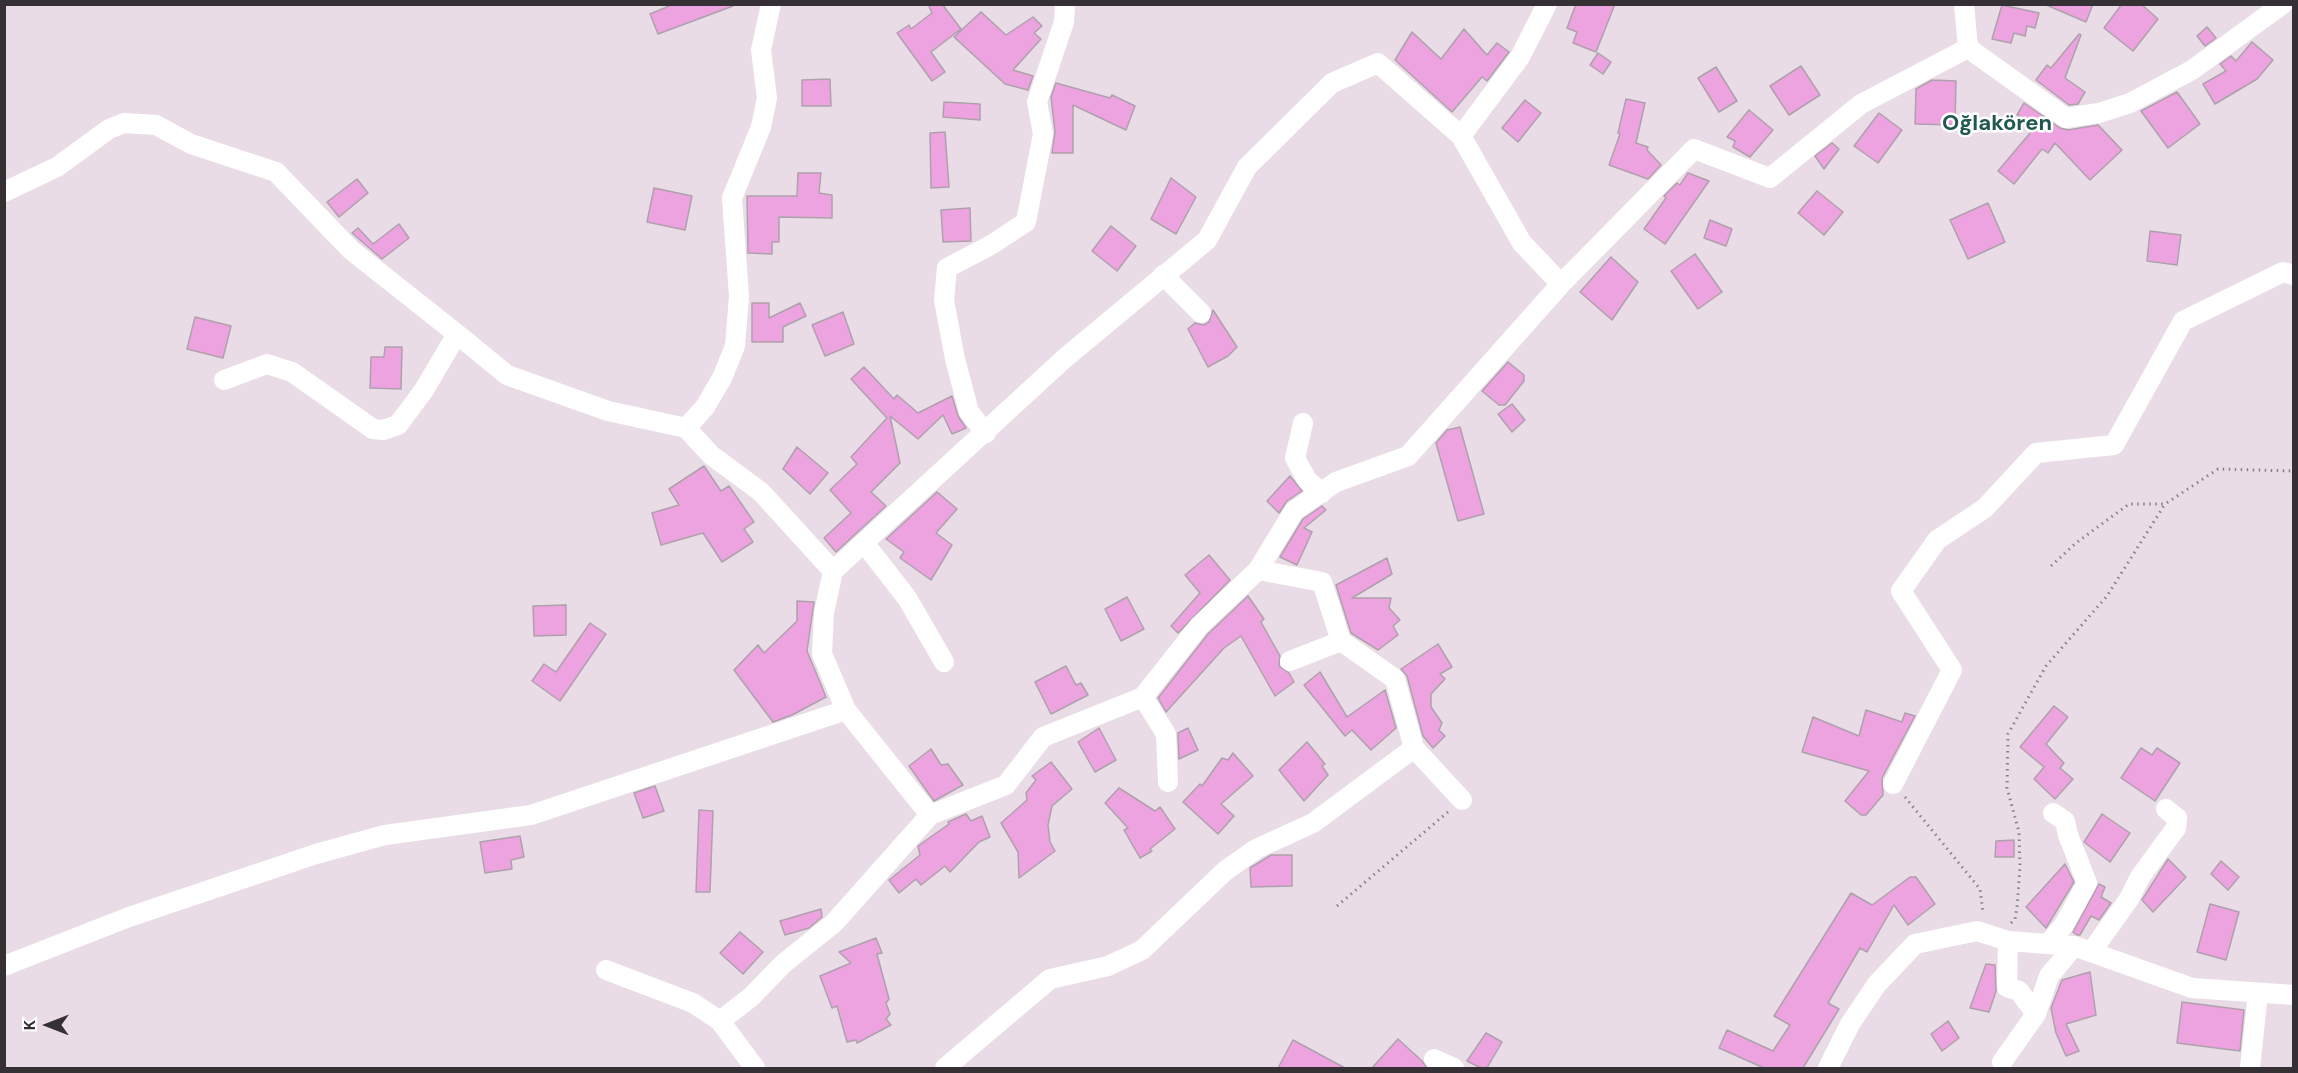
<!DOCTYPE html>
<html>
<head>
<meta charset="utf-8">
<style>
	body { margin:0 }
	#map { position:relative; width:2298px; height:1073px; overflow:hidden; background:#eadce7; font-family:"DM Sans",sans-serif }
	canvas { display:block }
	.frame { position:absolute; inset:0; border:6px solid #353034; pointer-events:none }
	.north { position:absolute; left:18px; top:995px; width:60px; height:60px; -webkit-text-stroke:4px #fff; paint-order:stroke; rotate:270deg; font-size:16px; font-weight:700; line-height:24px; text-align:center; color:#353034 }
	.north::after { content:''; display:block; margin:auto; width:21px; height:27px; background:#353034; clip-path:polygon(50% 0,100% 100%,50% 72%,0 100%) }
</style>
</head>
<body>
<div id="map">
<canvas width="2298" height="1073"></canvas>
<div class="frame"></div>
<div class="north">K</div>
</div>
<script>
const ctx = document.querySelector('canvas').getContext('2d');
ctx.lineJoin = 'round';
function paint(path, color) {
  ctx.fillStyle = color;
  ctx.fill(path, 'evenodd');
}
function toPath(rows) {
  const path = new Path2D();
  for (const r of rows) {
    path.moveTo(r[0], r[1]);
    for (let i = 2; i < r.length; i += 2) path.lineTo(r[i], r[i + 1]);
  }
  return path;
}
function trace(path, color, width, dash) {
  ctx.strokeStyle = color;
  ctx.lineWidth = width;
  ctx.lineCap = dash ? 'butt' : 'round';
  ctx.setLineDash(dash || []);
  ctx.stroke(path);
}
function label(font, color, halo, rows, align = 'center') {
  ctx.font = font + ' "DM Sans",sans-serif';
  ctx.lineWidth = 5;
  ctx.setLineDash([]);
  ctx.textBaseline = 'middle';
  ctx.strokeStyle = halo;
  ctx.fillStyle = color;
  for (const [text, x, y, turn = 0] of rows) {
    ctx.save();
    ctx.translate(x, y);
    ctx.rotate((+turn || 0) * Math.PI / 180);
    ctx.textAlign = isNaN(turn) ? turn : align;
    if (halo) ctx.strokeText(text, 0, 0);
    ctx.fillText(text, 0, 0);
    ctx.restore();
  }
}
const building = toPath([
	[674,4,733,4,733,6,658,34,650,14,674,4],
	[928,4,942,4,961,29,931,52,945,72,932,81,897,33,909,25,911,29,932,13,928,4],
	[1576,4,1615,4,1596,52,1573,43,1577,32,1567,28,1576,4],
	[2044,4,2093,4,2086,22,2044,4],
	[2122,4,2141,4,2158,19,2133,51,2104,28,2122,4],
	[2002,5,2039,13,2035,28,2027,26,2025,36,2014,33,2011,43,1992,39,2002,5],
	[981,12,1006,35,1033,17,1042,26,1034,33,1041,39,1013,70,1033,76,1028,90,1005,84,954,37,981,12],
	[2207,27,2216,38,2205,46,2197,36,2207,27],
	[1464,29,1487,55,1497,43,1509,52,1487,81,1482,77,1452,112,1395,60,1412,32,1441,59,1464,29],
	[2079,34,2081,35,2065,78,2085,92,2078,104,2069,105,2036,80,2047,65,2051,68,2079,34],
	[2252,42,2273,60,2257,79,2215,104,2203,84,2226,71,2220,64,2231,56,2236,61,2252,42],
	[1598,53,1611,62,1603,74,1590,65,1598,53],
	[1801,66,1820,95,1789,115,1770,86,1801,66],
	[1716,67,1737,101,1719,112,1698,78,1716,67],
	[830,79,831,106,802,106,802,80,830,79],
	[1932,80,1956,81,1955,125,1915,124,1916,89,1932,80],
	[1056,83,1110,98,1112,95,1135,106,1126,130,1073,105,1073,153,1052,153,1055,132,1051,97,1056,83],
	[2177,92,2200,124,2168,148,2141,111,2177,92],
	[1626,99,1645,103,1636,143,1648,147,1647,150,1661,165,1648,179,1609,165,1620,134,1618,133,1626,99],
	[1525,100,1541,113,1518,142,1502,128,1525,100],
	[944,102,980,104,980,120,943,117,944,102],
	[2024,103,2060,128,2068,130,2098,125,2122,150,2090,180,2055,143,2048,153,2042,149,2014,184,1998,171,2036,126,2017,115,2024,103],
	[1749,110,1773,130,1750,157,1733,147,1735,141,1727,137,1749,110],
	[1879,113,1902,130,1878,163,1854,146,1879,113],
	[945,132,949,187,931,188,930,133,945,132],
	[1832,143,1839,149,1824,169,1815,156,1832,143],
	[798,173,821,173,819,193,832,195,832,218,779,217,779,242,772,242,772,254,748,253,747,196,797,196,798,173],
	[1688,173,1709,181,1665,244,1644,229,1666,198,1664,196,1677,183,1680,185,1688,173],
	[1171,178,1196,197,1176,234,1151,219,1171,178],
	[357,179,368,193,339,217,327,202,357,179],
	[654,188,692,196,685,230,647,222,654,188],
	[1817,191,1843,212,1824,235,1798,213,1817,191],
	[1988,203,2005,242,1968,259,1950,220,1988,203],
	[970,208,971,241,943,242,941,210,970,208],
	[1710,220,1732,229,1726,246,1704,238,1710,220],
	[399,224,409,238,382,259,352,233,358,228,373,244,399,224],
	[1111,226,1136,246,1117,271,1092,251,1111,226],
	[2150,231,2181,235,2177,265,2147,261,2150,231],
	[1695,254,1722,292,1698,309,1671,271,1695,254],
	[1611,257,1638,282,1612,320,1580,292,1611,257],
	[752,303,769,303,769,318,800,303,806,316,783,327,783,342,752,342,752,303],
	[1213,310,1237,347,1228,356,1208,367,1188,329,1195,323,1204,325,1209,322,1213,310],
	[843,312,854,344,825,356,812,325,843,312],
	[195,317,231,326,223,358,187,349,195,317],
	[385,347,402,347,401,389,370,388,371,357,384,357,385,347],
	[1508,362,1524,375,1524,381,1505,405,1499,405,1482,391,1508,362],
	[864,367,894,399,897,395,918,413,952,396,958,416,966,428,952,434,943,415,918,439,890,416,900,463,871,492,886,506,836,552,824,538,851,513,830,490,857,464,851,457,887,418,851,379,864,367],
	[1512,404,1525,420,1512,432,1498,414,1512,404],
	[1460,427,1484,514,1458,521,1436,443,1447,430,1460,427],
	[797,447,828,473,810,494,783,469,797,447],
	[704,466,721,491,729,486,754,522,744,529,753,542,722,562,703,533,661,545,652,513,679,505,669,489,704,466],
	[1290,476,1302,491,1287,501,1279,513,1267,501,1290,476],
	[937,492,957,509,936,533,952,545,931,580,900,558,904,552,886,539,937,492],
	[1322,506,1326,510,1304,528,1312,532,1297,565,1280,557,1303,519,1322,506],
	[1209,555,1230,580,1178,633,1171,626,1200,593,1185,575,1209,555],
	[1387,558,1392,574,1352,598,1391,598,1389,608,1400,620,1393,626,1398,635,1378,650,1351,633,1336,585,1387,558],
	[1248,596,1264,619,1261,622,1280,656,1279,666,1289,673,1294,682,1275,696,1241,636,1224,648,1166,712,1158,698,1208,634,1248,596],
	[1127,597,1144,629,1121,641,1105,609,1127,597],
	[797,601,814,602,807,651,826,697,792,715,773,722,734,670,758,645,764,653,797,621,797,601],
	[566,605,566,635,534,636,533,606,566,605],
	[590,623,606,634,560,701,532,681,544,664,556,672,590,623],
	[1438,644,1452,667,1440,674,1445,679,1431,694,1431,707,1442,723,1439,730,1445,736,1433,748,1423,736,1407,676,1401,669,1438,644],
	[1066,666,1076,685,1081,683,1088,695,1051,714,1035,682,1066,666],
	[1320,672,1347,717,1385,690,1396,728,1371,750,1352,730,1345,736,1304,685,1320,672],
	[2054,706,2068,717,2046,744,2064,763,2060,768,2073,779,2055,799,2034,779,2044,767,2020,747,2054,706],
	[1866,710,1902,722,1905,713,1915,716,1882,778,1883,795,1866,815,1861,815,1845,801,1869,771,1802,752,1813,717,1859,736,1866,710],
	[1099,728,1116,760,1095,772,1078,742,1099,728],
	[1188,728,1198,750,1179,759,1178,733,1188,728],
	[1307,742,1325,764,1322,766,1328,775,1304,801,1279,770,1307,742],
	[2141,748,2152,755,2157,748,2180,763,2155,801,2121,778,2141,748],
	[931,749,941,765,948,764,963,785,934,801,909,766,931,749],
	[1233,753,1253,776,1221,804,1234,816,1218,834,1183,802,1200,784,1202,786,1222,758,1228,760,1233,753],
	[1051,762,1072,789,1052,806,1048,825,1050,842,1055,851,1019,878,1018,852,1001,823,1027,800,1026,793,1036,780,1032,776,1051,762],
	[655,786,664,811,643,818,634,793,655,786],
	[1119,788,1155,811,1160,807,1175,829,1150,849,1152,851,1140,858,1124,830,1128,828,1105,803,1119,788],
	[699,810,713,811,710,892,696,892,699,810],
	[966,814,971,821,982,816,990,837,979,842,950,872,945,866,921,885,916,879,899,893,889,880,920,855,918,846,949,824,948,822,966,814],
	[2102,814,2130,833,2110,862,2084,842,2102,814],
	[520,836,524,857,511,860,512,869,485,873,480,842,520,836],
	[2014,840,2014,857,1995,857,1996,841,2014,840],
	[1271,855,1292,855,1292,886,1251,887,1250,868,1271,855],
	[2168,859,2186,877,2153,912,2142,900,2168,859],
	[2221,861,2239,877,2228,890,2211,874,2221,861],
	[2065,864,2074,882,2046,928,2026,907,2065,864],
	[1910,877,1916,877,1935,904,1908,925,1894,905,1867,952,1860,948,1828,1003,1839,1009,1803,1068,1764,1068,1719,1048,1727,1030,1773,1051,1790,1025,1774,1016,1851,893,1872,905,1910,877],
	[2099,884,2105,887,2101,897,2111,903,2099,920,2091,916,2080,935,2077,935,2073,932,2099,884],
	[2210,904,2239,912,2226,960,2197,952,2210,904],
	[821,909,822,917,809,928,785,935,780,921,821,909],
	[740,932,763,952,743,974,720,953,740,932],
	[876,938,882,953,877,954,889,999,886,1003,890,1014,886,1019,891,1025,857,1043,856,1040,847,1042,837,1006,832,1008,820,976,851,963,839,952,876,938],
	[1986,964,1995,965,1996,991,1989,1012,1970,1008,1986,964],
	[2090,972,2096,1015,2066,1024,2079,1051,2066,1056,2056,1033,2051,1008,2062,980,2090,972],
	[2182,1002,2244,1010,2240,1051,2177,1043,2182,1002],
	[1948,1021,1959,1038,1942,1051,1931,1034,1948,1021],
	[1486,1033,1502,1042,1487,1068,1481,1068,1467,1061,1486,1033],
	[1398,1039,1422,1061,1427,1068,1372,1068,1398,1039],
	[1293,1040,1345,1068,1278,1068,1293,1040]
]);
paint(building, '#eda3e0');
trace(building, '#aea1ab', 1.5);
trace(toPath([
	[2051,566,2076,543,2129,504,2165,504,2218,469,2294,471],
	[1905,797,1980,889,1983,913],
	[1337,906,1448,812],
	[2011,923,2015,919,2017,908,2020,867,2019,832,2007,788,2008,734,2046,666,2107,596,2165,504]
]), '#8a8188', 3, [1.5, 4.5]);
trace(toPath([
	[1547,4,1520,57,1461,136,1522,243,1561,284,1694,149,1770,178,1861,104,1968,48,2066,118,2099,113,2130,103,2192,70,2283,4],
	[1964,4,1968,48],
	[4,192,57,167,109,129,124,123,156,125,191,144,276,172,351,250,457,334],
	[1163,275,1201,313],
	[224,380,267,364,292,372,373,429,383,430,398,425,424,390,457,334,507,375,608,411,686,428,711,455,761,492,833,571],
	[1303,423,1295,458,1307,480,1322,493],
	[686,428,705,407,722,378,735,346,739,296,732,198,761,127,767,98,761,50,771,4],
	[986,433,969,412,955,359,944,300,947,268,991,245,1026,222,1043,134,1037,102,1064,22,1065,4],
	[865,544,907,598,944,662],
	[1258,570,1322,582,1341,641,1395,679,1414,748,1462,800],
	[1290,661,1341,641],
	[1143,697,1166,734,1168,782],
	[846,710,930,815,1006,785,1043,737,1143,697,1199,626,1258,570,1294,511,1336,482,1408,456,1561,284],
	[1893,784,1952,670,1901,591,1937,540,1985,508,2036,453,2114,445,2183,321,2283,272,2294,275],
	[2008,941,2007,987,2019,991,2036,1014],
	[2048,944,2064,925,2087,883,2068,835,2065,821,2053,813],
	[2091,952,2129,899,2140,877,2176,828,2177,818,2166,809],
	[4,966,129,917,316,854,385,835,531,815,846,710,822,654,824,613,833,571,1065,358,1207,240,1247,167,1332,83,1378,63,1461,136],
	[606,970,693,1003,720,1021,755,1068],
	[720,1021,751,997,783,964,834,923,930,815],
	[1434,1059,1454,1068],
	[2002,1062,2036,1014,2049,976,2074,946],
	[945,1068,1050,979,1108,966,1142,950,1225,871,1256,849,1313,823,1414,748],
	[1828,1068,1850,1024,1877,984,1915,944,1977,931,2008,941,2074,946,2192,988,2294,995],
	[2250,1068,2258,993]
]), '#fff', 20);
label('bold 22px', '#205851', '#fff', [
	["Oğlakören",1997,124]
]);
</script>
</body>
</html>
